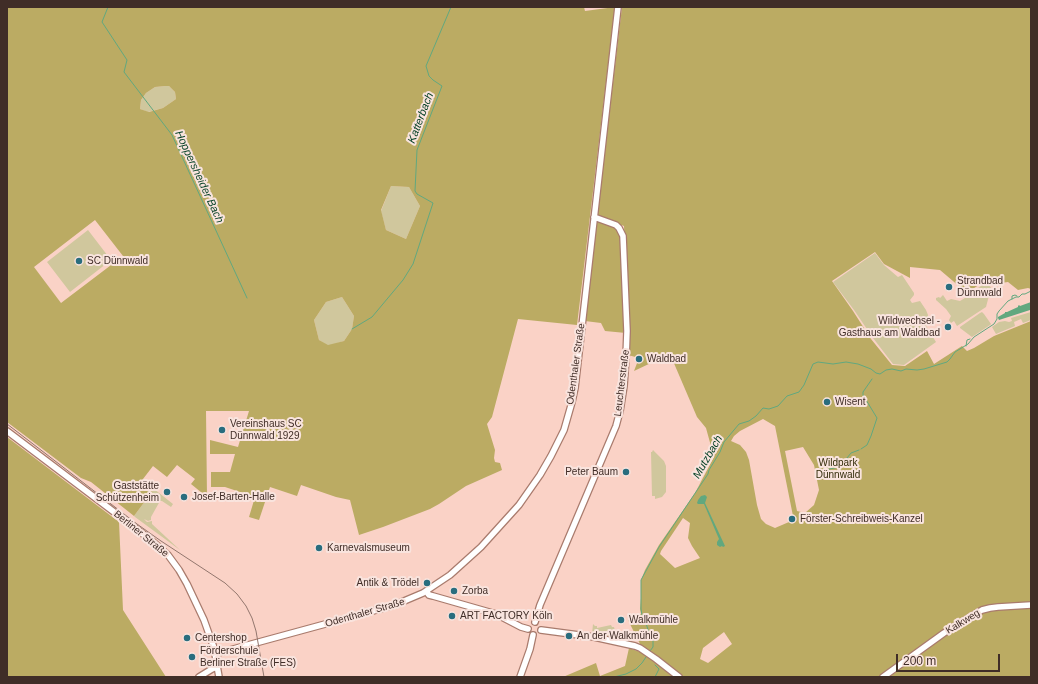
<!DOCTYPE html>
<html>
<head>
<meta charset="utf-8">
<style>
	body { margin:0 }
	#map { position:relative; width:1038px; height:684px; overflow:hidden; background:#fad2c6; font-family:Arial,sans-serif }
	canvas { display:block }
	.frame { position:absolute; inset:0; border:8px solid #402d27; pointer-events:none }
	.scale { position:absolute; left:896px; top:654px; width:104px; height:18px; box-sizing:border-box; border:2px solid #402d27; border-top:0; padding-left:5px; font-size:12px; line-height:14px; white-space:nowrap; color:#402d27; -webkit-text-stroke:3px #f9e4de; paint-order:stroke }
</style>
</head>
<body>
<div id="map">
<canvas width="1038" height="684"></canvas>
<div class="frame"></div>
<div class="scale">200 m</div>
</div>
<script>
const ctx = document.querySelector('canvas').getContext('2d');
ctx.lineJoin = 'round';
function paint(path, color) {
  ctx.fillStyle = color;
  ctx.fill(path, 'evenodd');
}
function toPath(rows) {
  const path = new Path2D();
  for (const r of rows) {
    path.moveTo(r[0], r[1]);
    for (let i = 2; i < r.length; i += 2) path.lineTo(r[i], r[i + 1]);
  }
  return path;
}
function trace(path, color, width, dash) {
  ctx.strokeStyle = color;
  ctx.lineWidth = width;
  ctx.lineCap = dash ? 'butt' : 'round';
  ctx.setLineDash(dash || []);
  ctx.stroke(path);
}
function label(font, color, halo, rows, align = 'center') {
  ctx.font = font + ' Arial,sans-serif';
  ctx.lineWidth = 4;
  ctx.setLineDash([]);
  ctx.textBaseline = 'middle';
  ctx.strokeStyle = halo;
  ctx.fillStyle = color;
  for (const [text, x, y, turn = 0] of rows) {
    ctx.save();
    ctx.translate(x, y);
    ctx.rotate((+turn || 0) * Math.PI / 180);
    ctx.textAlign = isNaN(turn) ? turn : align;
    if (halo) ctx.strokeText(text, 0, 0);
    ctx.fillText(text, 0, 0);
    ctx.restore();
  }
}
paint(toPath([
	[165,86,169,86,175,92,176,99,163,108,148,112,140,109,141,100,146,93,155,87],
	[391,186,409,187,420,206,406,239,386,230,381,211],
	[88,230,111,260,70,292,47,262],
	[875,253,884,265,898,277,902,275,914,293,914,295,910,300,912,303,920,301,926,310,928,315,927,323,925,324,936,342,904,365,893,364,873,338,854,310,833,282],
	[987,282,991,288,986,307,957,326,954,321,951,323,949,320,951,316,946,309,936,300,936,298,939,297,940,298,943,295,947,301,951,299,960,301,973,293,972,292],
	[342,297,354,316,352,329,344,341,328,346,319,340,314,320,326,302],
	[982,312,984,314,991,324,990,325,972,337,960,328,960,327,980,313],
	[1031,312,1031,320,1023,323,1021,319,1014,322,1015,326,996,334,992,327,999,322,1005,321,1009,322,1012,321,1011,318],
	[653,450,664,461,666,466,666,492,662,497,655,499,655,496,652,496,651,452,652,452],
	[154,489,173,504,171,507,162,501,160,501,151,517,151,520,148,521,144,519,147,522,152,521,152,524,180,550,135,517,134,516],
	[593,624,595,626,597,626,597,628,611,625,612,627,614,627,616,635,631,637,632,640,632,641,630,642,592,634]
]), '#d0c79d');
paint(toPath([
	[7,7,584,7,585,11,615,7,577,325,518,319,492,417,487,424,495,450,494,458,495,462,500,463,502,470,466,486,439,504,430,509,383,527,359,535,350,500,336,497,301,485,297,496,270,487,259,520,249,517,255,497,225,487,211,487,211,472,230,472,235,454,210,454,210,440,238,447,249,411,206,411,207,497,191,484,195,479,177,465,167,477,153,466,143,479,154,489,134,516,91,482,81,478,7,422],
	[165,86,169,86,175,92,176,99,163,108,149,112,140,109,141,100,146,93,155,87],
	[391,186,409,187,420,206,406,239,386,230,381,210],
	[95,220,123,256,61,303,34,267],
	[342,297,354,316,352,329,344,341,328,345,319,340,314,320,326,302],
	[622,7,1031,7,1031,289,1028,288,1018,290,1008,282,1001,283,991,277,959,298,960,287,940,270,910,267,910,278,884,264,875,252,832,281,853,311,871,339,892,365,905,366,927,351,934,364,962,346,967,351,974,348,994,336,1031,321,1031,677,563,677,596,663,600,676,625,666,629,648,640,652,645,655,649,650,640,644,628,620,641,614,640,609,641,598,641,580,645,570,659,545,695,493,714,457,706,428,697,417,670,354,634,371,639,358,628,355,629,333,624,226,597,216],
	[763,419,775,426,793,516,789,519,790,521,789,522,775,528,766,524,761,519,757,505,749,460,746,452,740,445,731,441,734,436,740,431],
	[803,447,814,465,819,490,814,505,805,513,797,511,785,451],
	[683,518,690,523,688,538,692,546,700,558,675,568,660,554,661,551],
	[724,632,732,644,708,663,700,659,703,648],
	[597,220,614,226,620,234,626,333,605,331,601,323,585,321],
	[7,437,119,522,123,610,166,677,7,677]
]), '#bbab63');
paint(toPath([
	[1031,302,1030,310,999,320,998,318,998,317,1005,313,1005,312,1007,312,1018,307,1018,306,1019,305,1020,306],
	[705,495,707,497,705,503,725,546,723,547,722,546,720,547,717,545,717,542,719,539,704,504,698,504,697,503,698,500,701,496]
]), '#61a87f');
trace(toPath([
	[108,7,102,22,127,60,124,72,172,135,247,298],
	[1012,299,1012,296,1015,295,1017,296],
	[352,329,372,317,403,280,413,264,433,203,417,194,415,191,417,150,442,86,433,80,429,76,426,66,451,7],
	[966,346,967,340,970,339],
	[861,449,867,445,871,436,877,418,863,395,863,392,872,379],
	[825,470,839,467,841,465,843,461,847,458,851,453,859,450],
	[650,651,653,647,653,640,649,633,645,620,642,615,641,609,641,580,659,547,708,474,709,470,720,452,724,442,739,424,749,421,756,416,763,408,769,409,778,406,787,396,799,392,804,385,813,364,818,362,833,364,846,362,858,364,871,369,876,373,880,374,886,370,892,369,901,371,906,369,917,370,924,369,947,362,950,359,955,352,968,344,974,337,994,324,997,319,997,314,999,311,1008,301,1016,297,1019,297,1022,294,1025,294,1031,291],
	[614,677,626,674,636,669,642,663,646,657],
	[655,677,659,669,655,665]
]), '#61a87f', 1);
const secondary = toPath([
	[7,431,151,540,168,555,179,570,187,584,204,620,214,648,219,677],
	[426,591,429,595,433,596,496,614,521,627,528,629],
	[535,622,540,605,616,426,620,411,624,386,626,358,627,331,623,236,619,228,616,225,594,217],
	[541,630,594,637,635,646,640,648,656,659,679,677],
	[215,654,384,608,397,604,423,593,450,575,481,547,519,505,540,475,551,456,564,430,572,402,575,388,618,7],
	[199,677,212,669,217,667],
	[520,677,530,649,533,635],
	[883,677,944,633,982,610,990,608,998,607,1031,605]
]);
trace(secondary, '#a97b6d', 8);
trace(secondary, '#fff', 5.5);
trace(toPath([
	[7,424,137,524,161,541,225,583,237,594,246,606,252,618,256,631,264,677]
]), '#92766d', 1);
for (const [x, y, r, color] of [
	[79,261,4,"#296d7e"],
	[949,287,4,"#296d7e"],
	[948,327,4,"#296d7e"],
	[639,359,4,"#296d7e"],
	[827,402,4,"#296d7e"],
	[222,430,4,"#296d7e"],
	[626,472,4,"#296d7e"],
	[167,492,4,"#296d7e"],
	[184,497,4,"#296d7e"],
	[792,519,4,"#296d7e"],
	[319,548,4,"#296d7e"],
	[427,583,4,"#296d7e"],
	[454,591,4,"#296d7e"],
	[452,616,4,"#296d7e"],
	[621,620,4,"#296d7e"],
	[569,636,4,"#296d7e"],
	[187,638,4,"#296d7e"],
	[192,657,4,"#296d7e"]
]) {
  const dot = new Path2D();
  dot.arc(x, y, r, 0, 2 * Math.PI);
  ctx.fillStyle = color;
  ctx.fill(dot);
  trace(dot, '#f9e4de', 1.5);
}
label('10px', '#402d27', '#f9e4de', [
	["SC Dünnwald",87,261],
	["Strandbad",957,281],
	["Dünnwald",957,293],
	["Wildwechsel -",940,321,"right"],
	["Gasthaus am Waldbad",940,333,"right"],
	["Waldbad",647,359],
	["Wisent",835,402],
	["Vereinshaus SC",230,424],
	["Dünnwald 1929",230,436],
	["Peter Baum",618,472,"right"],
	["Gaststätte",159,486,"right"],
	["Schützenheim",159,498,"right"],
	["Josef-Barten-Halle",192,497],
	["Förster-Schreibweis-Kanzel",800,519],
	["Karnevalsmuseum",327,548],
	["Antik & Trödel",419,583,"right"],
	["Zorba",462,591],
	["ART FACTORY Köln",460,616],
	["Walkmühle",629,620],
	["An der Walkmühle",577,636],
	["Centershop",195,638],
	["Förderschule",200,651],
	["Berliner Straße (FES)",200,663]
], 'left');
label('10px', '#402d27', '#f9e4de', [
	["Odenthaler Straße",576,364,-82],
	["Leuchterstraße",622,383,-83],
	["Berliner Straße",141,534,39],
	["Odenthaler Straße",365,613,-16],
	["Kalkweg",963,622,-31]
]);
label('10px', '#322b09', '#f9e4de', [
	["Wildpark",838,463],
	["Dünnwald",838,475]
]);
label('italic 11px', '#023f24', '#f9e4de', [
	["Katterbach",421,118,-69],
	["Hoppersheider Bach",199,177,65],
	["Mutzbach",708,457,-60]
]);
</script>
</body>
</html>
